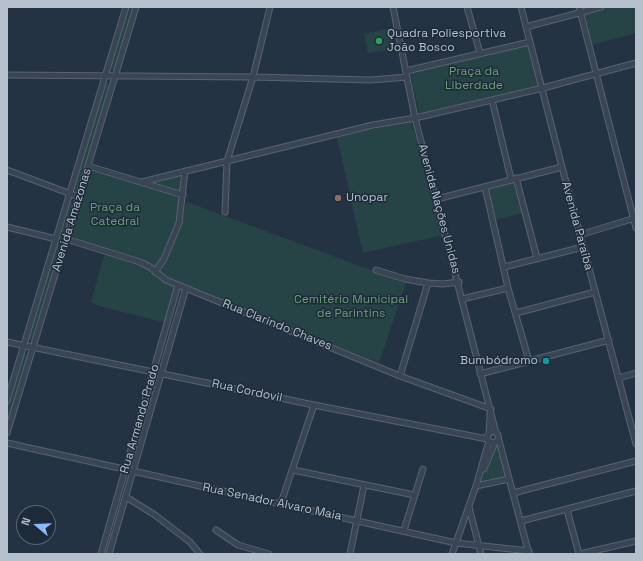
<!DOCTYPE html>
<html>
<head>
<meta charset="utf-8">
<style>
	body { margin:0 }
	#map { position:relative; width:643px; height:561px; overflow:hidden; background:#243344; font-family:"Space Grotesk",sans-serif }
	canvas { display:block }
	.frame { position:absolute; inset:0; border:8px solid #b6c0cd; pointer-events:none }
	.north { position:absolute; left:16px; top:505px; width:40px; height:40px; box-sizing:border-box; background:#1d2a39; border:1px solid #5a6674; border-radius:50%; rotate:289deg; font-size:11px; font-weight:700; line-height:16px; text-align:center; color:#b6c0cd }
	.north::after { content:''; display:block; margin:auto; width:14px; height:18px; background:#89bbff; clip-path:polygon(50% 0,100% 100%,50% 72%,0 100%) }
</style>
</head>
<body>
<div id="map">
<canvas width="643" height="561"></canvas>
<div class="frame"></div>
<div class="north">N</div>
</div>
<script>
const ctx = document.querySelector('canvas').getContext('2d');
ctx.lineJoin = 'round';
function paint(path, color) {
  ctx.fillStyle = color;
  ctx.fill(path, 'evenodd');
}
function toPath(rows) {
  const path = new Path2D();
  for (const r of rows) {
    if (r.length === 3) {
      path.moveTo(r[0] + r[2], r[1]);
      path.arc(r[0], r[1], r[2], 0, 2 * Math.PI);
      continue;
    }
    path.moveTo(r[0], r[1]);
    for (let i = 2; i < r.length; i += 2) path.lineTo(r[i], r[i + 1]);
  }
  return path;
}
function trace(path, color, width, dash) {
  ctx.strokeStyle = color;
  ctx.lineWidth = width;
  ctx.lineCap = dash ? 'butt' : 'round';
  ctx.setLineDash(dash || []);
  ctx.stroke(path);
}
function label(font, color, halo, rows, align = 'center') {
  ctx.font = font + ' "Space Grotesk",sans-serif';
  ctx.lineWidth = 3;
  ctx.setLineDash([]);
  ctx.textBaseline = 'middle';
  ctx.strokeStyle = halo;
  ctx.fillStyle = color;
  for (const [text, x, y, turn = 0] of rows) {
    ctx.save();
    ctx.translate(x, y);
    ctx.rotate((+turn || 0) * Math.PI / 180);
    ctx.textAlign = isNaN(turn) ? turn : align;
    if (halo) ctx.strokeText(text, 0, 0);
    ctx.fillText(text, 0, 0);
    ctx.restore();
  }
}
paint(toPath([
	[129,7,134,7,115,70,110,68],
	[608,7,636,7,636,33,592,45,584,13],
	[391,28,395,49,368,53,364,34],
	[528,45,538,86,419,113,410,72],
	[106,83,110,85,77,193,73,191],
	[411,121,443,235,363,253,337,137],
	[88,166,142,183,184,172,178,223,155,272,177,285,167,323,99,306,91,302,105,252,66,239],
	[514,182,522,213,496,220,488,189],
	[70,202,74,203,32,340,28,339],
	[187,202,406,283,379,363,159,274],
	[23,354,28,355,7,426,7,408],
	[496,445,499,445,508,478,479,484,493,447]
]), '#264345');
const minor = toPath([
	[393,7,415,118,496,433],
	[467,7,480,53],
	[521,7,562,167,636,444],
	[579,7,636,228],
	[526,27,601,7],
	[406,71,530,42],
	[7,75,253,77,371,80,407,77],
	[492,100,511,179],
	[88,166,183,195],
	[7,170,79,197],
	[516,178,537,258],
	[142,182,373,125,415,118,543,88,636,63],
	[485,187,508,288,529,361],
	[437,199,562,167],
	[225,212,227,161,253,77,270,7],
	[7,227,56,239],
	[580,235,635,218],
	[66,239,140,262,150,267,166,280,400,376,491,409],
	[504,267,583,247],
	[376,270,405,279,428,283,443,284,459,282],
	[155,272,164,259,179,223,185,171],
	[462,299,508,288],
	[516,313,595,292],
	[7,342,314,405,487,439],
	[480,374,609,340],
	[400,376,428,283],
	[619,378,636,373],
	[7,401,126,7],
	[493,437,5.5],
	[7,433,136,7],
	[489,434,490,414],
	[498,437,529,554],
	[7,443,456,543,529,551],
	[484,469,495,442],
	[293,470,414,495],
	[476,486,509,479],
	[513,493,636,461],
	[126,497,155,515,190,542,200,554],
	[281,503,314,405],
	[469,507,481,554],
	[567,510,579,554],
	[521,521,636,491],
	[216,530,238,545,269,554],
	[404,530,423,469],
	[101,554,178,285],
	[109,554,186,288],
	[350,554,364,485],
	[452,554,476,486,489,441],
	[580,554,636,541]
]);
trace(minor, '#576371', 7);
trace(minor, '#394554', 5);
for (const [x, y, r, color] of [
	[379,41,4,"#2e9e5b"],
	[338,198,4,"#8d6e63"],
	[546,361,4,"#0f9aa8"]
]) {
  const dot = new Path2D();
  dot.arc(x, y, r, 0, 2 * Math.PI);
  ctx.fillStyle = color;
  ctx.fill(dot);
  trace(dot, '#1d2a39', 1.5);
}
label('12px', '#b6c0cd', '#1d2a39', [
	["Quadra Poliesportiva",387,34],
	["João Bosco",387,48],
	["Unopar",346,198],
	["Bumbódromo",538,361,"right"]
], 'left');
label('12px', '#6ba075', '#1d2a39', [
	["Praça da",474,72],
	["Liberdade",474,86],
	["Praça da",115,208],
	["Catedral",115,222],
	["Cemitério Municipal",351,300],
	["de Parintins",351,314]
]);
label('12px', '#b6c0cd', '#1d2a39', [
	["Avenida Nações Unidas",439,209,75],
	["Avenida Amazonas",72,220,-73],
	["Avenida Paraíba",577,226,75],
	["Rua Clarindo Chaves",277,325,22],
	["Rua Cordovil",247,391,12],
	["Rua Armando Prado",140,419,-74],
	["Rua Senador Alvaro Maia",272,502,12]
]);
</script>
</body>
</html>
